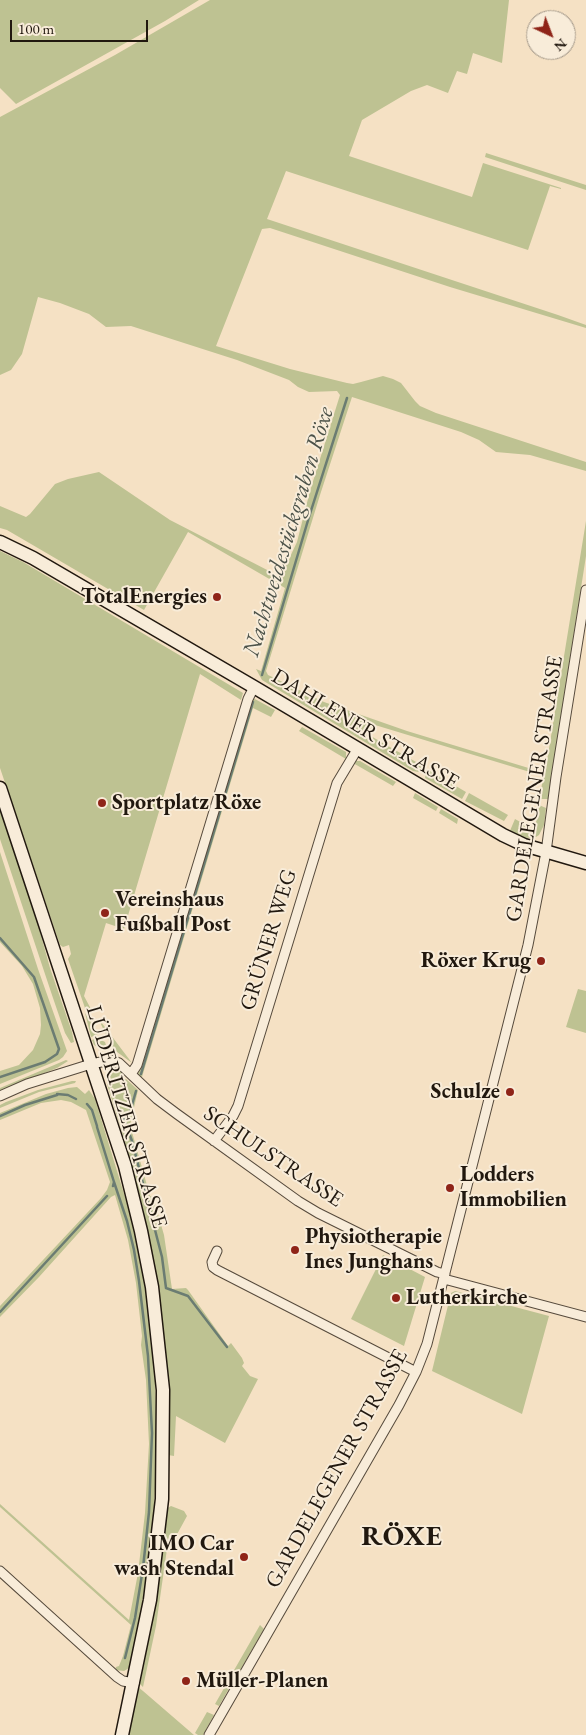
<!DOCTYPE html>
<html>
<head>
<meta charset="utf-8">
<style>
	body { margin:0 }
	#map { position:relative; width:586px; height:1735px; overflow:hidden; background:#f5e1c4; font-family:"EB Garamond",serif }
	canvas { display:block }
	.north { position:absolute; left:526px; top:10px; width:50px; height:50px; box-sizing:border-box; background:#f8ecd9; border:1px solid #a29788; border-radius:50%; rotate:137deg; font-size:14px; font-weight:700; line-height:20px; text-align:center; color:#21180f }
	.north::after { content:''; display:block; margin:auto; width:18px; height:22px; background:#8f2418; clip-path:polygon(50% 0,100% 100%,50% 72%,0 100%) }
	.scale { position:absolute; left:10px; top:20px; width:138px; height:22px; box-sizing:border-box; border:2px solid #21180f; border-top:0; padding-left:6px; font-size:15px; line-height:18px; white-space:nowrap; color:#21180f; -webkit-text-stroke:4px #f8ecd9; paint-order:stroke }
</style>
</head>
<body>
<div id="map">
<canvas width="586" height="1735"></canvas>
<div class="north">N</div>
<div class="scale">100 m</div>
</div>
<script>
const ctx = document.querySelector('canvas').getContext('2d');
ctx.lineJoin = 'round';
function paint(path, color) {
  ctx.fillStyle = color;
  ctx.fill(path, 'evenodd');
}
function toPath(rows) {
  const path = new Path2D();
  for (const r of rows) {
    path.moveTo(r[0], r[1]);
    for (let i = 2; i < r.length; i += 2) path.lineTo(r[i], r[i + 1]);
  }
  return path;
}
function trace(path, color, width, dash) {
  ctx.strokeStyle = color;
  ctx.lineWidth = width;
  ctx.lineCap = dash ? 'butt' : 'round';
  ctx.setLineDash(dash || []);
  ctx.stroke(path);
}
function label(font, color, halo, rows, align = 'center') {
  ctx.font = font + ' "EB Garamond",serif';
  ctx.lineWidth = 4;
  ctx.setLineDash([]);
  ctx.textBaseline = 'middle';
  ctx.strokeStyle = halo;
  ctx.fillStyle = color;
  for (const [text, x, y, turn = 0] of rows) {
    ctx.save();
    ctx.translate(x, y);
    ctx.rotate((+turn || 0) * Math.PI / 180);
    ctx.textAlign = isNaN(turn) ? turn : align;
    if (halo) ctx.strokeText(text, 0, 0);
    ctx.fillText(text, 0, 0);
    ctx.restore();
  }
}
paint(toPath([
	[0,0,199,0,165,21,16,104,0,88],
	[210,0,509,0,502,63,473,53,467,74,457,71,448,93,427,85,411,91,362,120,349,156,472,197,483,163,561,188,561,189,550,186,528,250,286,171,267,219,558,315,586,325,586,328,450,287,270,228,262,229,216,346,290,369,347,383,353,384,361,382,383,376,393,379,401,383,415,401,420,406,436,413,586,462,586,471,530,455,496,452,479,440,461,432,352,397,320,495,266,671,268,675,324,702,407,731,545,773,586,521,586,556,548,799,540,799,543,776,375,725,369,735,423,766,419,772,413,771,262,680,256,669,261,671,285,588,188,532,144,610,7,530,0,528,0,506,26,517,30,514,55,484,68,479,99,472,170,520,273,573,279,575,282,574,297,542,310,491,340,395,337,391,309,392,298,387,289,380,237,360,131,326,106,327,89,314,60,303,38,297,22,354,11,370,0,375,0,117,115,55],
	[486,153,586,185,586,190,485,157],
	[0,551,23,562,243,693,241,700,200,674,124,929,106,923,84,996,92,1011,90,1012,85,1008,68,959,71,954,69,945,63,947,60,945,0,768],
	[253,698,275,710,271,717,253,708,142,1077,139,1077,138,1073,248,706],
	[302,727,346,752,346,759,299,731],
	[355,761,360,761,396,782,393,786,353,763],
	[427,769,466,792,462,799,425,778],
	[415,793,438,807,436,811,413,798],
	[469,793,508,815,504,821,465,801],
	[539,805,546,808,544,825,539,835,536,837,526,838,509,833,515,819,531,828,535,828],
	[0,807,25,878,50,968,72,1032,74,1042,71,1043,65,1033,53,998,0,839],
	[441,809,458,819,457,824,439,813],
	[0,852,38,969,67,1051,63,1057,59,1060,0,1084,0,1071,19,1065,33,1050,40,1034,41,1025,40,1008,33,984,22,966,0,942],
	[578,989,586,991,586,1033,566,1027],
	[85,1013,98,1033,97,1035,91,1037],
	[98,1018,132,1063,113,1049],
	[97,1038,105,1042,107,1048,106,1052,94,1045,92,1040],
	[66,1060,68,1061,57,1068,0,1091,0,1088],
	[114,1068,117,1068,124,1072,122,1074,124,1076,106,1081,107,1073],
	[126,1079,138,1090,130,1125,150,1196,153,1197,164,1235,172,1289,186,1288,188,1290,228,1346,231,1343,242,1358,244,1363,242,1366,250,1376,258,1379,225,1443,176,1416,174,1456,168,1455,159,1295,154,1263,134,1171,107,1084],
	[72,1081,76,1081,75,1083,39,1092,0,1108,0,1105,6,1102,38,1090],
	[77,1087,85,1094,89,1090,95,1099,132,1220,145,1284,155,1378,157,1453,153,1523,147,1574,132,1661,129,1668,124,1671,115,1670,116,1667,119,1666,123,1656,131,1625,0,1507,0,1504,129,1620,138,1573,145,1513,149,1444,146,1380,141,1345,142,1336,136,1283,128,1240,115,1195,111,1197,39,1277,0,1317,0,1306,101,1198,107,1190,110,1182,86,1110,71,1102,61,1100,41,1103,0,1120,0,1113,46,1094,68,1088],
	[383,1255,425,1277,404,1346,351,1319],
	[455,1291,549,1316,522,1414,432,1371,451,1293],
	[171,1506,184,1511,187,1516,175,1538,169,1535,156,1626,143,1687,140,1684,151,1629,158,1581,166,1509],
	[260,1625,264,1629,238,1674,233,1672],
	[231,1676,235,1678,219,1706,215,1704],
	[138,1687,143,1691,194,1735,129,1735],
	[207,1712,214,1715,203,1735,198,1735,195,1733]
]), '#bec292');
trace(toPath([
	[262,675,309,517,347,398],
	[0,938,34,977,59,1049,57,1054,45,1062],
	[141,1074,253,702],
	[0,1077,45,1062],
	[57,1094,68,1095,76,1099],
	[87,1104,92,1110,97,1126],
	[0,1116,25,1105,57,1095],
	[125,1118,130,1112,136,1091],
	[124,1119,132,1141,162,1257,166,1288,188,1296,227,1347],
	[97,1127,114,1182,113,1186],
	[114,1182,127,1221,134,1250,139,1281,148,1356,152,1433,149,1512,143,1568,135,1618,125,1658],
	[0,1312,107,1196]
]), '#6b7c72', 2.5);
const street = toPath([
	[131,1074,137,1065,248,699,254,687],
	[0,1096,27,1084,91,1064,111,1060,119,1063,157,1099,177,1114,298,1201,318,1213,437,1272,445,1274],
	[214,1141,233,1116,238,1106,337,783,358,748],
	[217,1251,212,1262,213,1267,217,1270,416,1372],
	[444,1279,586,1317],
	[0,1571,117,1677,123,1681,134,1683],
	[209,1735,399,1405,416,1372,427,1344,528,945,546,852,556,777,586,590]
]);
const secondary = toPath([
	[0,542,33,558,254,687,503,835,524,845,586,863],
	[0,788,125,1166,141,1231,152,1287,163,1390,162,1499,150,1600,122,1735]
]);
trace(street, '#564a3c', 11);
trace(secondary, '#21180f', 15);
trace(street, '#f8ecd9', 9);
trace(secondary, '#f8ecd9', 12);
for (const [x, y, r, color] of [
	[217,597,5,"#8f2418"],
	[102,803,5,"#8f2418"],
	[105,913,5,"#8f2418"],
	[541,961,5,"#8f2418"],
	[510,1092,5,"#8f2418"],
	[450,1188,5,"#8f2418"],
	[295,1250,5,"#8f2418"],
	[396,1298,5,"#8f2418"],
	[244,1557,5,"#8f2418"],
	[186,1681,5,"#8f2418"]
]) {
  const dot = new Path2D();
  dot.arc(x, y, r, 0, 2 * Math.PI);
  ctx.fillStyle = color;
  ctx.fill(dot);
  trace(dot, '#f8ecd9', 2);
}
label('bold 22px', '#21180f', '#f8ecd9', [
	["TotalEnergies",207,597,"right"],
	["Sportplatz Röxe",112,803],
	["Vereinshaus",115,900],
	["Fußball Post",115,925],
	["Röxer Krug",531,961,"right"],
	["Schulze",500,1092,"right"],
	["Lodders",460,1175],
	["Immobilien",460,1200],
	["Physiotherapie",305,1237],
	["Ines Junghans",305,1262],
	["Lutherkirche",406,1298],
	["IMO Car",234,1544,"right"],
	["wash Stendal",234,1569,"right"],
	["Müller-Planen",196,1681]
], 'left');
label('22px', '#21180f', '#f8ecd9', [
	["DAHLENER STRASSE",365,730,31],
	["GARDELEGENER STRASSE",535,789,-81],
	["GRÜNER WEG",269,940,-73],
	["LÜDERITZER STRASSE",126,1117,73],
	["SCHULSTRASSE",273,1157,34],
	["GARDELEGENER STRASSE",337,1469,-61]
]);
label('italic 24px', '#4c5249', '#f8ecd9', [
	["Nachtweidestückgraben Röxe",289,532,-73]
]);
ctx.letterSpacing = '1px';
label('bold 28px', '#21180f', '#f8ecd9', [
	["RÖXE",402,1537]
]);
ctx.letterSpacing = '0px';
</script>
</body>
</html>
